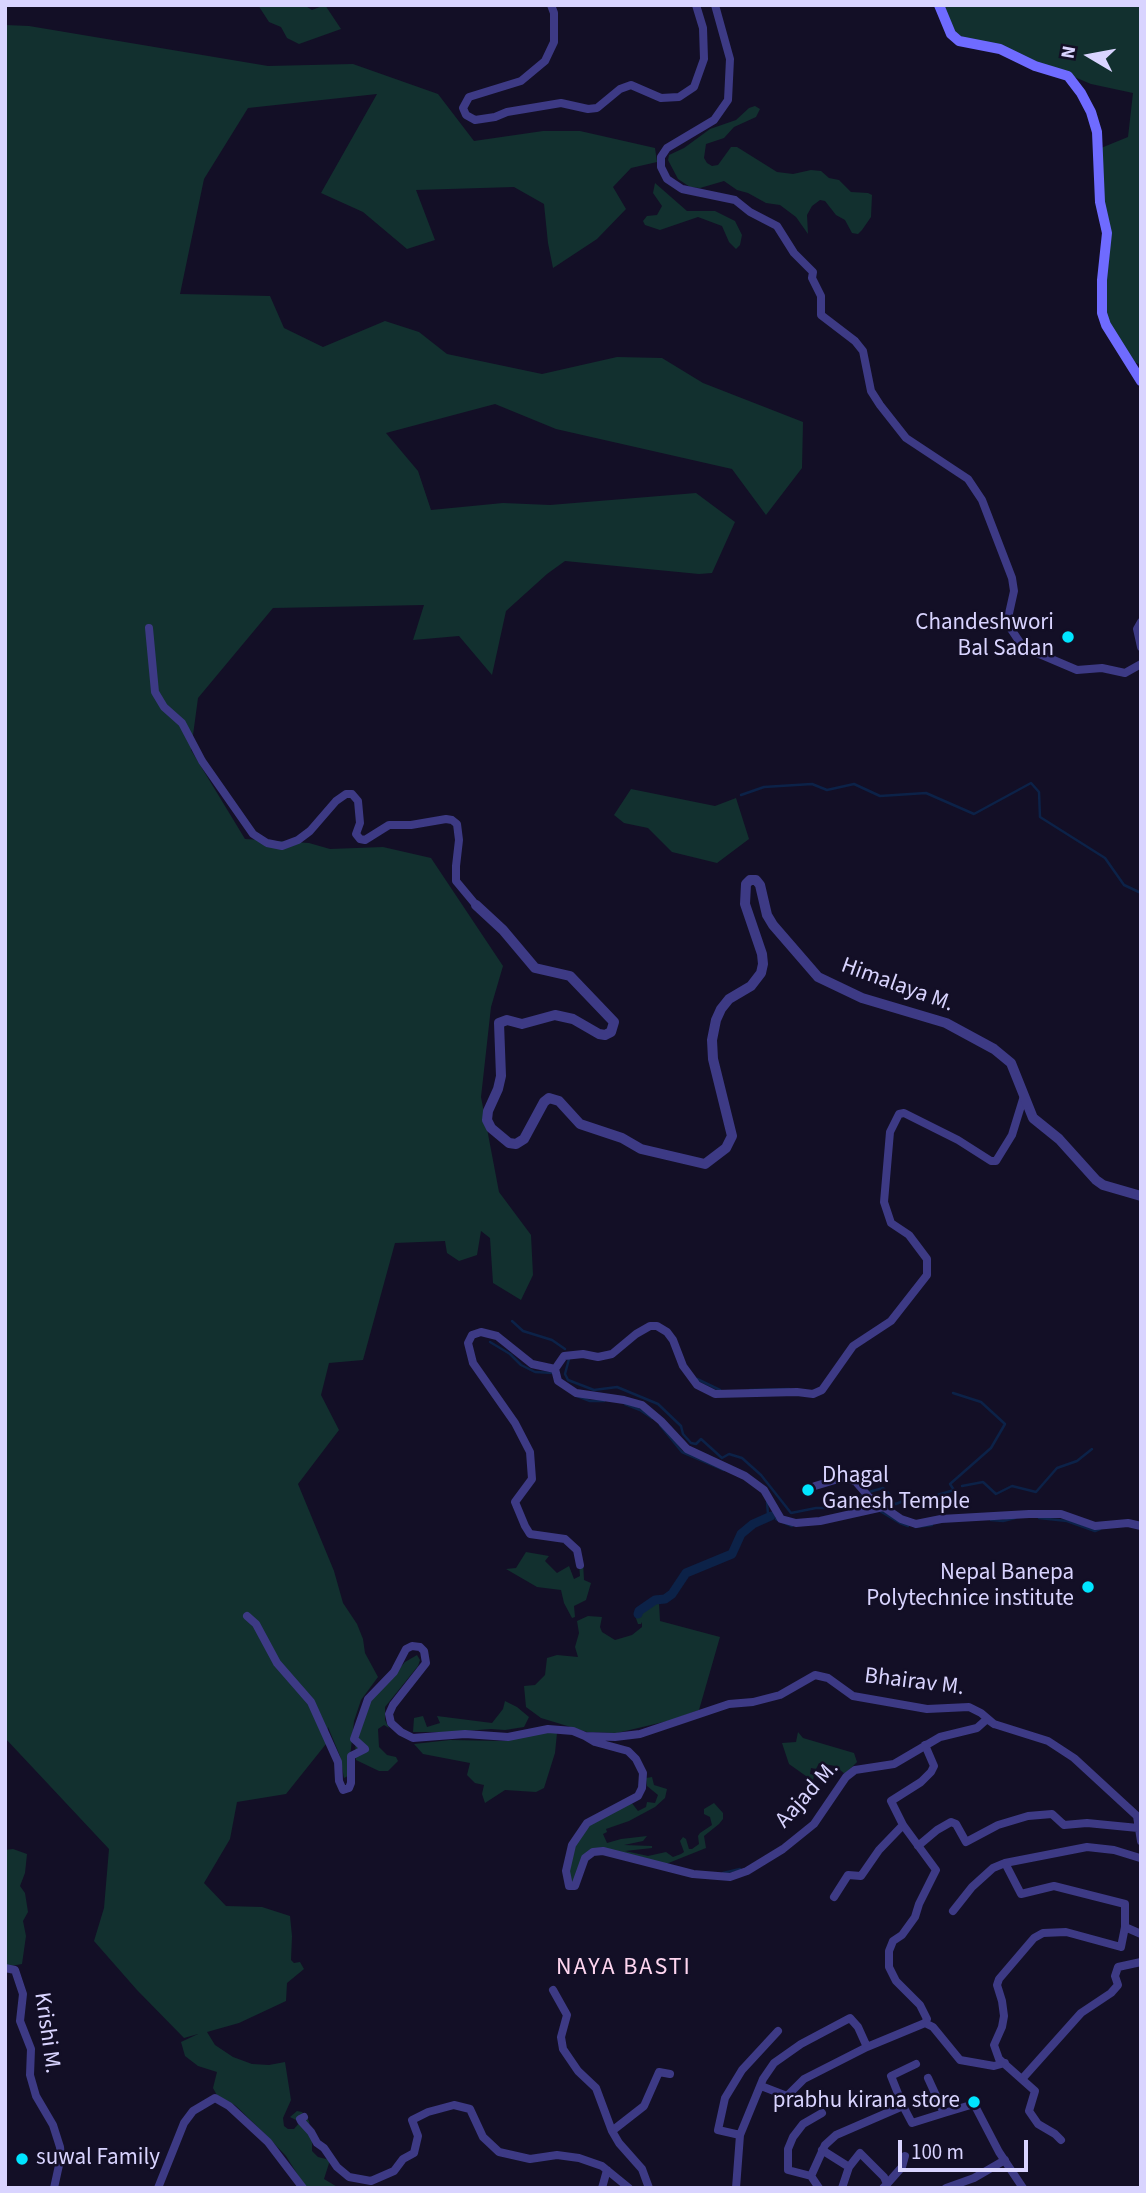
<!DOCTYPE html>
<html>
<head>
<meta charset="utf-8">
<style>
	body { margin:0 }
	#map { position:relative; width:1146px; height:2193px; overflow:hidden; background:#130f26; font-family:"Source Sans 3",sans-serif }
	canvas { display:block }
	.frame { position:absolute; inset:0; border:7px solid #d9d4ff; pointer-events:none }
	.north { position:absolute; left:1055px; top:21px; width:70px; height:70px; -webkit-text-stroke:5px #130f26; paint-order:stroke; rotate:280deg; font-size:19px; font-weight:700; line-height:28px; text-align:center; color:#d9d4ff }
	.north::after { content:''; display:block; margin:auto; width:24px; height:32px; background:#d9d4ff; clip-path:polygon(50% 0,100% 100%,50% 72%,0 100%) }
	.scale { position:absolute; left:898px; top:2140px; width:130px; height:32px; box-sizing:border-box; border:4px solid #d9d4ff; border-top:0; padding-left:9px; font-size:21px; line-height:24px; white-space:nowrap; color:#d9d4ff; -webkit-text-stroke:5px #130f26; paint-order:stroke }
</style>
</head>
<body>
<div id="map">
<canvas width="1146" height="2193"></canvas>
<div class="frame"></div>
<div class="north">N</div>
<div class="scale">100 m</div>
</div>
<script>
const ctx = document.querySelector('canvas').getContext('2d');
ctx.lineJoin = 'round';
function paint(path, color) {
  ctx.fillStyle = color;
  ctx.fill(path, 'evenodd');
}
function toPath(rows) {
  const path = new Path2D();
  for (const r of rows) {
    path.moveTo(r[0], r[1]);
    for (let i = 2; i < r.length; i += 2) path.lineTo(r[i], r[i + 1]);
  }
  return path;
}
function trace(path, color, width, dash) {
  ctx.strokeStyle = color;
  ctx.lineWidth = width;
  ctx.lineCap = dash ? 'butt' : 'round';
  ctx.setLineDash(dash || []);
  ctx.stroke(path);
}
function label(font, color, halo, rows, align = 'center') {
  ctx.font = font + ' "Source Sans 3",sans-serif';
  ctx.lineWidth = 5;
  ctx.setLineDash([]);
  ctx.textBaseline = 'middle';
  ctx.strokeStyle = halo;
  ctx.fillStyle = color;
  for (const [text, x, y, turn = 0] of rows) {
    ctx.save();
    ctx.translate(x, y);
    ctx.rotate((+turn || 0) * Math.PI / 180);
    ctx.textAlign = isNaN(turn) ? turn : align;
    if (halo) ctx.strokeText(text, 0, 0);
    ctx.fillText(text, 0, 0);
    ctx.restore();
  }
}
paint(toPath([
	[258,5,304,5,312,10,325,5,341,29,299,44,287,38,281,27,269,22],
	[942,5,1141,5,1141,365,1130,360,1104,312,1101,148,1128,137,1133,93,1091,84,1053,68,957,35,949,24],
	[5,25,29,26,268,66,353,64,438,94,474,141,543,131,580,131,655,148,657,162,631,168,613,187,626,209,597,239,553,268,548,243,544,204,514,187,416,190,435,240,407,249,363,212,321,193,377,94,248,108,204,179,180,294,270,296,284,328,323,347,385,321,419,332,447,354,542,374,617,357,662,358,703,383,803,422,802,468,766,515,732,469,556,429,495,404,386,433,418,471,431,510,503,503,550,505,696,493,735,522,712,573,699,574,565,561,547,574,506,611,492,675,459,636,413,640,424,605,273,608,198,698,191,750,245,839,309,843,330,849,383,847,431,858,503,966,491,1007,481,1097,499,1192,531,1235,533,1275,521,1300,493,1283,490,1238,481,1231,477,1255,459,1261,447,1253,445,1241,395,1243,363,1360,329,1363,321,1395,339,1430,298,1484,334,1571,343,1603,357,1624,363,1639,365,1653,378,1677,361,1700,354,1721,348,1776,344,1778,340,1756,328,1727,326,1744,286,1794,237,1802,230,1839,204,1883,226,1906,262,1907,290,1916,292,1936,291,1960,294,1963,300,1962,304,1969,287,1983,286,2001,239,2023,207,2032,215,2045,233,2057,252,2064,269,2065,285,2062,291,2100,283,2118,284,2126,288,2129,294,2129,300,2122,290,2117,297,2111,302,2112,309,2121,312,2140,312,2151,318,2157,330,2160,324,2179,339,2188,306,2188,286,2156,266,2135,236,2106,228,2101,219,2099,213,2088,217,2072,198,2066,185,2056,181,2042,198,2034,184,2038,137,1990,94,1941,104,1908,109,1849,5,1738],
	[755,106,760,109,756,117,734,127,724,138,706,144,704,158,707,163,712,166,718,165,731,147,737,147,777,172,793,174,811,170,821,171,829,178,839,180,851,192,868,193,872,195,871,217,862,230,858,234,852,233,845,220,836,215,825,201,820,200,812,206,807,215,808,234,796,217,780,205,766,203,748,193,737,190,724,181,700,188,690,187,678,179,668,160,669,155,684,148,710,129,736,120,749,108],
	[655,183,687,211,715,211,735,221,742,235,740,245,736,249,729,242,722,226,698,217,660,230,645,225,643,221,647,216,657,215,662,206,653,193],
	[631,789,715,806,736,798,749,839,717,863,672,852,648,828,624,823,614,815],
	[526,1552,549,1556,545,1561,557,1573,569,1566,574,1579,580,1576,579,1565,583,1562,584,1580,591,1583,586,1600,574,1606,575,1617,572,1618,564,1603,561,1590,537,1587,506,1569,516,1568],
	[684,1573,687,1575,686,1579,678,1591,668,1600,659,1603,660,1621,720,1637,699,1710,672,1720,617,1733,587,1732,541,1718,526,1707,524,1686,535,1685,545,1675,547,1658,557,1655,578,1657,575,1647,579,1633,577,1621,588,1616,602,1617,600,1627,602,1632,615,1640,632,1635,642,1627,642,1622,641,1624,638,1624,634,1613,637,1608,654,1596,665,1595,680,1580,680,1576],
	[417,1655,420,1660,418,1666,385,1707,385,1720,389,1728,384,1725,378,1729,379,1747,387,1755,396,1757,398,1761,388,1771,379,1771,356,1760,355,1739,370,1700,405,1662],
	[505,1701,517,1707,529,1717,524,1727,505,1730,491,1729,451,1732,413,1732,414,1718,423,1716,427,1727,440,1723,437,1716,492,1723,503,1709],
	[549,1732,557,1733,555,1753,544,1788,536,1792,505,1790,485,1803,482,1794,484,1785,475,1783,467,1775,470,1763,423,1754,414,1744,450,1740,504,1741],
	[798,1732,803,1738,854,1753,857,1762,845,1774,835,1766,819,1763,816,1769,811,1768,810,1774,814,1775,813,1781,789,1764,782,1743,796,1742],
	[652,1777,654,1785,667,1789,665,1798,655,1807,629,1821,606,1829,607,1832,603,1834,607,1843,621,1839,647,1836,643,1841,624,1845,652,1846,652,1848,625,1851,648,1856,666,1852,673,1857,681,1854,684,1852,680,1841,683,1837,686,1839,689,1849,692,1849,699,1844,698,1836,700,1833,712,1825,710,1817,704,1814,704,1809,714,1803,723,1813,723,1819,719,1824,704,1836,706,1848,666,1864,589,1852,575,1882,571,1883,569,1868,575,1845,590,1823,631,1802,638,1811,646,1807,647,1802,655,1803,658,1795,647,1786,646,1778],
	[13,1849,27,1854,25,1873,20,1886,25,1893,28,1912,23,1921,26,1936,22,1964,5,1967,5,1850]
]), '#12302f');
trace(toPath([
	[741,795,764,787,812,784,827,790,854,784,880,796,926,793,974,814,1031,783,1039,792,1040,817,1105,858,1124,885,1141,893],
	[512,1321,523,1331,552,1340,565,1349],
	[490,1342,510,1354,521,1365,535,1372,554,1373],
	[569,1359,565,1374,568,1380,594,1390,617,1387,658,1404,681,1426,683,1434,691,1443,696,1444,701,1439,722,1458,729,1454,742,1458,761,1475,791,1513,816,1508,838,1508,864,1495],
	[697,1379,720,1390],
	[750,1390,789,1389],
	[953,1393,981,1402,1005,1424,991,1448,950,1484,954,1490],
	[577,1396,590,1401,604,1401],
	[625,1404,640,1410,652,1418],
	[660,1425,682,1452,724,1470],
	[962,1486,983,1482,996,1494,1012,1486,1036,1492,1057,1468,1077,1461,1092,1449],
	[869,1492,883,1488,890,1495,891,1502,896,1504,903,1501,914,1502,954,1490],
	[767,1502,768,1514,771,1516],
	[880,1511,900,1523,908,1526],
	[1039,1518,1067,1521,1095,1531,1100,1529],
	[776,1519,792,1526],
	[991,1520,1003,1521,1015,1518],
	[915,1527,932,1525],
	[723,1873,740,1869]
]), '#0c2248', 2.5);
trace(toPath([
	[638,1614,639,1611,655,1600,665,1599,672,1594,686,1573,732,1554,741,1534,753,1524,771,1516]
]), '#0c2248', 9);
trace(toPath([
	[551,5,554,13,554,42,545,61,521,81,469,97,463,108,466,115,475,120,495,117,507,112,561,103,588,109,597,108,620,89,631,85,661,98,679,97,694,87,704,59,703,28,696,5],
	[715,5,730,59,728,100,714,120,667,148,661,157,661,167,667,179,682,189,735,200,750,212,777,226,794,253,813,272,812,278,821,296,821,315,855,341,863,351,871,391,880,405,906,438,968,479,982,500,1012,578,1014,591,1008,618,1009,626,1023,647,1077,670,1102,668,1125,673,1141,664],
	[1141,622,1137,629,1141,647],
	[149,628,155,692,164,707,182,723,202,761,253,834,267,843,282,846,298,840,310,831,336,801,346,794,352,794,358,801,360,823,356,834,360,839,365,840,389,825,411,825,446,819,452,820,457,824,459,840,456,866,456,881,476,905],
	[555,1369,532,1364,497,1336,481,1332,472,1335,468,1343,473,1363,515,1423,530,1452,532,1479,515,1502,525,1526,530,1534,565,1539,577,1550,580,1565],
	[815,1486,845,1477,850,1479,856,1482,869,1497,901,1519,916,1524,941,1519,1029,1514,1061,1514,1095,1526,1128,1523,1141,1526],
	[883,1507,820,1521,796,1523,781,1519,764,1490,745,1476,687,1449,661,1421,642,1405,624,1400,576,1393,558,1381,555,1369,564,1356,583,1354,598,1357,612,1354,636,1334,650,1326,657,1326,667,1332,673,1340,683,1366,697,1385,715,1394,797,1392,813,1394,822,1390,853,1346,891,1321,927,1275,927,1259,909,1235,891,1223,884,1202,890,1132,899,1114,904,1113,958,1140,991,1161,996,1161,1012,1135,1024,1096],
	[247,1616,256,1624,277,1663,311,1702,338,1762,339,1781,343,1790,349,1788,351,1783,351,1756,365,1749,354,1739,368,1699,394,1672,406,1649,412,1646,420,1647,424,1651,426,1663,393,1705,389,1714,391,1723,401,1732,413,1738,465,1734,508,1737,548,1729,573,1731,585,1736,615,1737,640,1734,729,1704,753,1702,780,1695,815,1675,828,1678,853,1696,927,1709,969,1707,981,1713,994,1724],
	[585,1736,595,1742,628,1751,636,1759,643,1773,642,1788,638,1796,587,1823,572,1845,566,1871,569,1886,575,1886,585,1858,593,1852,603,1851,693,1874,730,1877,747,1871,783,1849,814,1824,846,1777,855,1770,894,1764,940,1737,977,1728,987,1719,994,1724,1048,1741,1074,1758,1137,1816,1141,1841],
	[918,1846,937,1830,951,1822,956,1824,966,1842,998,1825,1028,1816,1052,1814,1064,1825,1087,1823,1138,1828],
	[1005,1863,1087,1847,1114,1850,1140,1858],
	[834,1897,848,1875,861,1876,879,1850,903,1825],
	[953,1911,972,1887,993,1868,1005,1863,1021,1894,1054,1886,1125,1904,1125,1927,1121,1947,1066,1932,1043,1933,1034,1938,999,1979,997,1985,1002,2001,1004,2016,1002,2027,994,2045,999,2059,1035,2091,1029,2111,1038,2124,1055,2134,1061,2140],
	[1125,1927,1141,1934],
	[5,1968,15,1970,23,1994,20,2021,31,2049,30,2075,36,2096,53,2125,60,2147,61,2156,54,2188],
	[553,1990,567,2015,561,2037,563,2049,578,2071,596,2088,612,2131,619,2143,642,2169,649,2188],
	[925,2023,933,2027,960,2060,994,2066,1005,2063],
	[1022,2079,1081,2013,1111,1993,1118,1985,1115,1976,1118,1967,1141,1962],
	[761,2086,787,2096,804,2079,867,2047],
	[903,2106,912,2123,944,2113,928,2078],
	[822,2113,803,2124,793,2137,788,2149,788,2170,811,2176,825,2145,836,2135,903,2106,891,2076,916,2064],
	[944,2113,974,2104,999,2152,1023,2188],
	[304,2117,300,2119,301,2121,311,2132,317,2143,324,2148,337,2167,349,2177,371,2181,394,2171,403,2159,414,2153,418,2136,412,2120,428,2112,454,2105,470,2109,483,2137,499,2152,530,2159,557,2155,579,2158,602,2166,629,2188],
	[612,2131,644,2106,659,2072,670,2074],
	[740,2135,763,2079,774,2063,801,2044,850,2018,858,2027,867,2047,925,2023,927,2019,920,2005,896,1981,889,1967,889,1951,893,1941,902,1935,915,1917,919,1904,936,1870,903,1825,891,1801,921,1782,931,1772,934,1766,925,1745],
	[822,2150,849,2167,842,2188],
	[849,2167,860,2153,884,2177,887,2184,883,2188],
	[811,2176,819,2188],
	[887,2184,902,2167,905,2156],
	[158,2188,184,2123,193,2111,215,2098,229,2106,268,2142,303,2188],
	[602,2188,607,2170],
	[736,2188,740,2135,718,2130,725,2098,742,2070,778,2031],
	[946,2188,974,2178,1005,2160]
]), '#3d3a85', 8);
trace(toPath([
	[476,905,503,930,535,968,570,976,614,1022,611,1032,605,1035,599,1034,573,1019,555,1015,522,1024,507,1020,499,1023,501,1076,498,1089,488,1111,487,1120,491,1128,509,1143,516,1144,524,1139,544,1102,549,1098,559,1101,580,1124,622,1138,641,1149,705,1164,726,1148,732,1136,713,1059,712,1040,716,1020,721,1009,729,999,751,986,761,973,763,964,762,954,745,904,746,884,750,880,756,880,760,885,767,915,773,925,818,977,862,998,946,1023,994,1049,1011,1063,1033,1118,1059,1139,1096,1180,1103,1185,1141,1196]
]), '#3d3a85', 10);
trace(toPath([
	[939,5,951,34,959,41,1000,49,1035,66,1068,76,1081,93,1091,112,1097,132,1100,202,1107,233,1102,280,1102,313,1106,325,1141,381]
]), '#6f6bff', 10);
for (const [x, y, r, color] of [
	[1068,637,7,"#00e5ff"],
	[808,1490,7,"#00e5ff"],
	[1088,1587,7,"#00e5ff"],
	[974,2102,7,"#00e5ff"],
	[22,2159,7,"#00e5ff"]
]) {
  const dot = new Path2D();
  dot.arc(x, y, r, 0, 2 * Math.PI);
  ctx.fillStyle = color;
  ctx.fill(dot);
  trace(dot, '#130f26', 2.5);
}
label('23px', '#d9d4ff', '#130f26', [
	["Chandeshwori",1054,624],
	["Bal Sadan",1054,650],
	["Dhagal",822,1477,"left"],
	["Ganesh Temple",822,1503,"left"],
	["Nepal Banepa",1074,1574],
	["Polytechnice institute",1074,1600],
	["prabhu kirana store",960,2102],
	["suwal Family",36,2159,"left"]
], 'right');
label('23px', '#d9d4ff', '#130f26', [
	["Himalaya M.",897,986,20],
	["Bhairav M.",914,1683,7],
	["Aajad M.",808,1795,-48],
	["Krishi M.",46,2033,82]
]);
ctx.letterSpacing = '2px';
label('24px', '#ffd6f0', '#130f26', [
	["NAYA BASTI",624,1969]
]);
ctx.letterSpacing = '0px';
</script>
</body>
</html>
